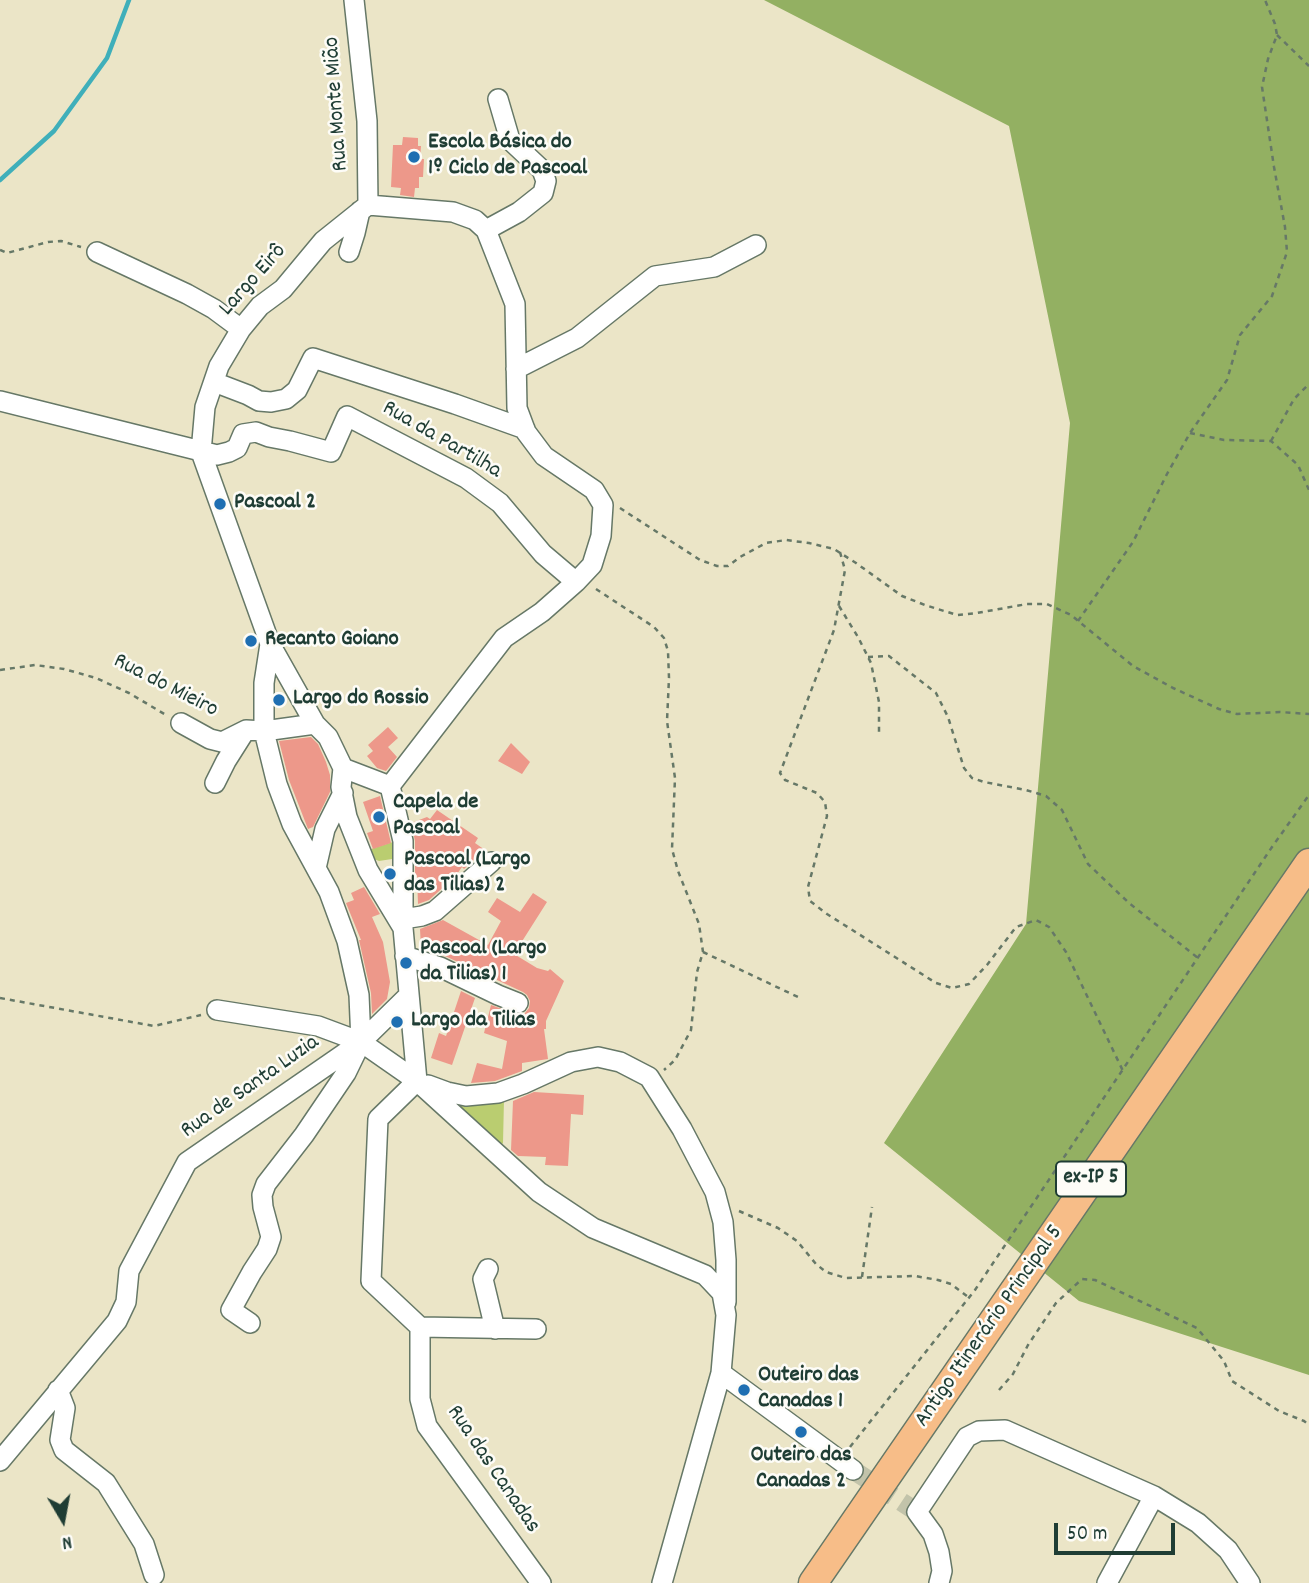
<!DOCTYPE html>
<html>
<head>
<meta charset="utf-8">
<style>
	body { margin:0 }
	#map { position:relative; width:1309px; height:1583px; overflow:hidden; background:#ebe5c7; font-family:Dekko,sans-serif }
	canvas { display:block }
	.north { position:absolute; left:28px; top:1485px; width:70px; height:70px; -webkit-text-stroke:5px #fdfcf7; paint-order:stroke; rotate:170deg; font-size:19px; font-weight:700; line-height:28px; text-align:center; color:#1f3d34 }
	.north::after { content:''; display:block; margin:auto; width:24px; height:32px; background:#1f3d34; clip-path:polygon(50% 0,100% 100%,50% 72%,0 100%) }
	.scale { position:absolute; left:1054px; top:1523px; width:121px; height:32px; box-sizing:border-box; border:4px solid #1f3d34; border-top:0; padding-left:9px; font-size:21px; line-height:24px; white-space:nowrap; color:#1f3d34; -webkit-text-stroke:5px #fdfcf7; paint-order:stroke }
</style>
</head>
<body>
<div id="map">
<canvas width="1309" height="1583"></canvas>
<div class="north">N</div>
<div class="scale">50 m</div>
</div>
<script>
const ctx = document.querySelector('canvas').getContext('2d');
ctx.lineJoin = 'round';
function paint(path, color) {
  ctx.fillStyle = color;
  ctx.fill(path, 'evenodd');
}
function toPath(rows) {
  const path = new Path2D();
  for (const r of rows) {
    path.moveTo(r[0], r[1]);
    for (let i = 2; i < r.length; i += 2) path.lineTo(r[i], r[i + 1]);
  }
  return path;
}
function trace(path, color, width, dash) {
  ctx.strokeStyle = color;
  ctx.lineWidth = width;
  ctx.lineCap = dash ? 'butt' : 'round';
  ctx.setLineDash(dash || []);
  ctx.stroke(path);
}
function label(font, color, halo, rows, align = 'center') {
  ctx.font = font + ' Dekko,sans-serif';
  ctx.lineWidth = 5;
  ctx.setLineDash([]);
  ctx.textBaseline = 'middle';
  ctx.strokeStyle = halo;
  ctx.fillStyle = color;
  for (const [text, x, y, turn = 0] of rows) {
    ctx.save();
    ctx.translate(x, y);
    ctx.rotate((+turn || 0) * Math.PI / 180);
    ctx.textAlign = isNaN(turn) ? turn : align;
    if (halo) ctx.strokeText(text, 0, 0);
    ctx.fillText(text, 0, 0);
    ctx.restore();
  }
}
paint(toPath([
	[399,840,396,856,392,859,379,861,374,859,368,850],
	[504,1099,503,1143,500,1146,458,1108,461,1104]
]), '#bacd70');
paint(toPath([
	[764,0,1309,0,1309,1375,1079,1301,884,1143,1026,924,1070,423,1009,126]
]), '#93b062');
trace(toPath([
	[0,180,54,131,107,58,129,0]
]), '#3fafba', 4.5);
paint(toPath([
	[403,137,418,138,418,146,421,146,420,159,424,159,423,177,419,177,419,188,415,188,414,197,400,195,401,188,391,187,393,145,402,145],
	[388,727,398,738,388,747,397,757,386,771,377,768,367,756,373,751,368,745],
	[311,737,318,744,326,762,330,775,330,792,313,827,308,829,289,780,279,741],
	[511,743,530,762,522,774,498,761],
	[380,796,391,843,373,849,367,833,373,831,363,802],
	[437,810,478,838,475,843,485,850,464,869,462,867,455,877,429,900,418,904,417,875,415,876,415,841,411,823,427,817,430,819],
	[364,887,380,914,372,917,383,942,390,982,387,999,372,1014,371,993,359,940,361,940,346,903,354,900,351,893],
	[533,893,547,902,514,954,537,968,548,971,550,969,564,981,546,1021,546,1029,544,1029,548,1059,522,1063,522,1071,495,1081,471,1083,477,1063,502,1069,507,1041,484,1033,491,1005,519,1015,525,1013,529,1008,530,1001,527,995,523,992,445,956,421,948,420,929,443,920,488,945,501,921,488,912,497,898,520,912],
	[461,991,475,998,452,1065,431,1058,439,1033,446,1036],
	[534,1092,584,1095,583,1115,571,1114,568,1166,545,1165,546,1157,518,1156,511,1150,513,1101]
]), '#ed988a');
trace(toPath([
	[853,1470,917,1512]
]), '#c2c3aa', 19, [19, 10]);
const minor = toPath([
	[354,0,367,121,368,205],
	[368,205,453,212,475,220,486,230,515,304,517,408,526,432,544,456,594,490,603,505,601,536,592,565,576,582,542,612,504,638,390,786],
	[486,230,519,212,543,193,546,181,542,170,510,140,498,99],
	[97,252,187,294,214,309,241,329],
	[349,252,355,233,360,211],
	[516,369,577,338,655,276,714,267,756,245],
	[214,382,248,395,259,401,271,402,286,399,297,390,313,358,455,404,525,429],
	[0,401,217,455,229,452,237,448,243,434,256,432,269,437,290,441,331,452,347,416,466,478,500,503,543,554,576,582],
	[270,644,264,683,264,731,315,724,270,644,201,452,205,407,219,366,241,329,260,306,283,289,323,241,368,205],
	[181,723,210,739,222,742,246,730,264,731,277,784,292,824,329,892,347,941,359,995,361,1042,346,1073,304,1135,266,1184,262,1195,263,1207,271,1237,267,1249,252,1272,231,1310,250,1323],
	[315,724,328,737,343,768],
	[215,783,226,761,245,731],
	[316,868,325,829,343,793],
	[403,919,422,916,435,911,491,862],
	[403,928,403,841,390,786,343,768,341,787,347,817,368,870,403,928,417,1081,361,1042,408,996],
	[405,956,440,967,498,995,518,1003],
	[217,1010,318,1026,361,1042],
	[417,1081,539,1192,593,1228,705,1275,722,1293,726,1315,721,1373,662,1583],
	[417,1081,378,1119,371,1281,420,1327,420,1399,427,1426,541,1583],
	[428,1085,447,1092,466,1096,498,1093,523,1084,571,1062,598,1057,620,1062,649,1077,682,1129,715,1192,723,1222,726,1260,726,1302],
	[488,1269,483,1279,495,1329],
	[420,1327,536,1329],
	[721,1373,853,1470],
	[58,1390,65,1408,60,1440,64,1450,106,1483,144,1544,154,1575],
	[0,1461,117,1321,126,1302,129,1271,187,1162,358,1044],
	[939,1583,942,1571,939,1552,933,1534,917,1512,967,1437,979,1431,1005,1430,1154,1496,1198,1523,1228,1550,1250,1583],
	[1107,1583,1154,1496]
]);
const highway = toPath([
	[813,1583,1309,863]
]);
trace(minor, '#667867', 22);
trace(highway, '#667867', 31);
trace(toPath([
	[1277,35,1309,66],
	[0,250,7,253,48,242,61,241,81,247],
	[1190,433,1224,440,1271,441,1298,465,1309,490],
	[1271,441,1294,399,1309,384],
	[620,508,700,560,717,566,728,566,740,557,766,543,786,540,809,543,834,549,856,563,902,596,925,605,957,615,977,613,1027,604,1047,604,1071,615,1133,666,1173,688,1219,709,1237,714,1280,712,1309,714],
	[840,552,845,570,834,630,780,773,785,780,817,793,825,802,827,816,808,887,810,901,827,914,936,983,952,988,969,984,987,965,1016,927,1036,920,1049,927,1066,952,1123,1071],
	[596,589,654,627,664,638,668,651,669,678,667,721,675,778,672,849,678,871,699,924,703,952,697,972,691,1030,675,1060,664,1070],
	[839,606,858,637,871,663,879,702,879,733],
	[1078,621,1133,542,1167,474,1190,433,1227,380,1240,335,1272,296,1287,252,1285,227,1274,167,1262,87,1268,59,1277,35,1275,24,1265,0],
	[868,657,889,656,936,693,948,717,964,768,972,778,984,782,1026,790,1046,796,1062,810,1088,864,1129,903,1198,958],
	[0,670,35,665,64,669,96,678,129,693,166,715],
	[703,952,800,998],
	[0,998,154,1026,201,1015],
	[739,1211,778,1228,797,1241,816,1264,826,1272,846,1278,915,1276,938,1280,951,1284,968,1297],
	[862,1277,872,1207],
	[999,1390,1013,1374,1028,1345,1056,1303,1082,1279,1095,1280,1197,1328,1224,1361,1232,1381,1279,1411,1304,1421,1309,1425],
	[850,1447,975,1290,1272,847,1309,795]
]), '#667867', 2.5, [5, 5]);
trace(minor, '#fff', 19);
trace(highway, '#f7bd88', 28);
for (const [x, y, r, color] of [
	[414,157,7,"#1f6fb2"],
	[220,504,7,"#1f6fb2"],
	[251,641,7,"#1f6fb2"],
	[279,700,7,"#1f6fb2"],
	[379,817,7,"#1f6fb2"],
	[390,874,7,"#1f6fb2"],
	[406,963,7,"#1f6fb2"],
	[397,1022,7,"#1f6fb2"],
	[744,1390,7,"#1f6fb2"],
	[801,1432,7,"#1f6fb2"]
]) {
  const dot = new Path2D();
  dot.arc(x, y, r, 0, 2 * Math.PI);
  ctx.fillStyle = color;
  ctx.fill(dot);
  trace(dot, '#fdfcf7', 2.5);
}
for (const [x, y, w] of [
	[1091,1179,70]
]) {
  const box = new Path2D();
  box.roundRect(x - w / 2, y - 17.5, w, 35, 5);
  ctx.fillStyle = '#fdfcf7';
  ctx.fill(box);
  trace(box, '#1f3d34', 2);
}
label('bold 21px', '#1f3d34', null, [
	["ex-IP 5",1091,1179]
]);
label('23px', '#1f3d34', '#fdfcf7', [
	["Rua Monte Mião",338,104,-94],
	["Largo Eirô",254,281,-48],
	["Rua da Partilha",441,441,30],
	["Rua do Mieiro",165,687,27],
	["Rua de Santa Luzia",251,1088,-35],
	["Antigo Itinerário Principal 5",990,1327,-55],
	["Rua das Canadas",492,1470,56]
]);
label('bold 23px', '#1f3d34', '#fdfcf7', [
	["Escola Básica do",428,144],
	["1º Ciclo de Pascoal",428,170],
	["Pascoal 2",234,504],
	["Recanto Goiano",265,641],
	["Largo do Rossio",293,700],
	["Capela de",393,804],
	["Pascoal",393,830],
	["Pascoal (Largo",404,861],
	["das Tilias) 2",404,887],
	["Pascoal (Largo",420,950],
	["da Tilias) 1",420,976],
	["Largo da Tilias",411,1022],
	["Outeiro das",758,1377],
	["Canadas 1",758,1403],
	["Outeiro das",801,1457,"center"],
	["Canadas 2",801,1483,"center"]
], 'left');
</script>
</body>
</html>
